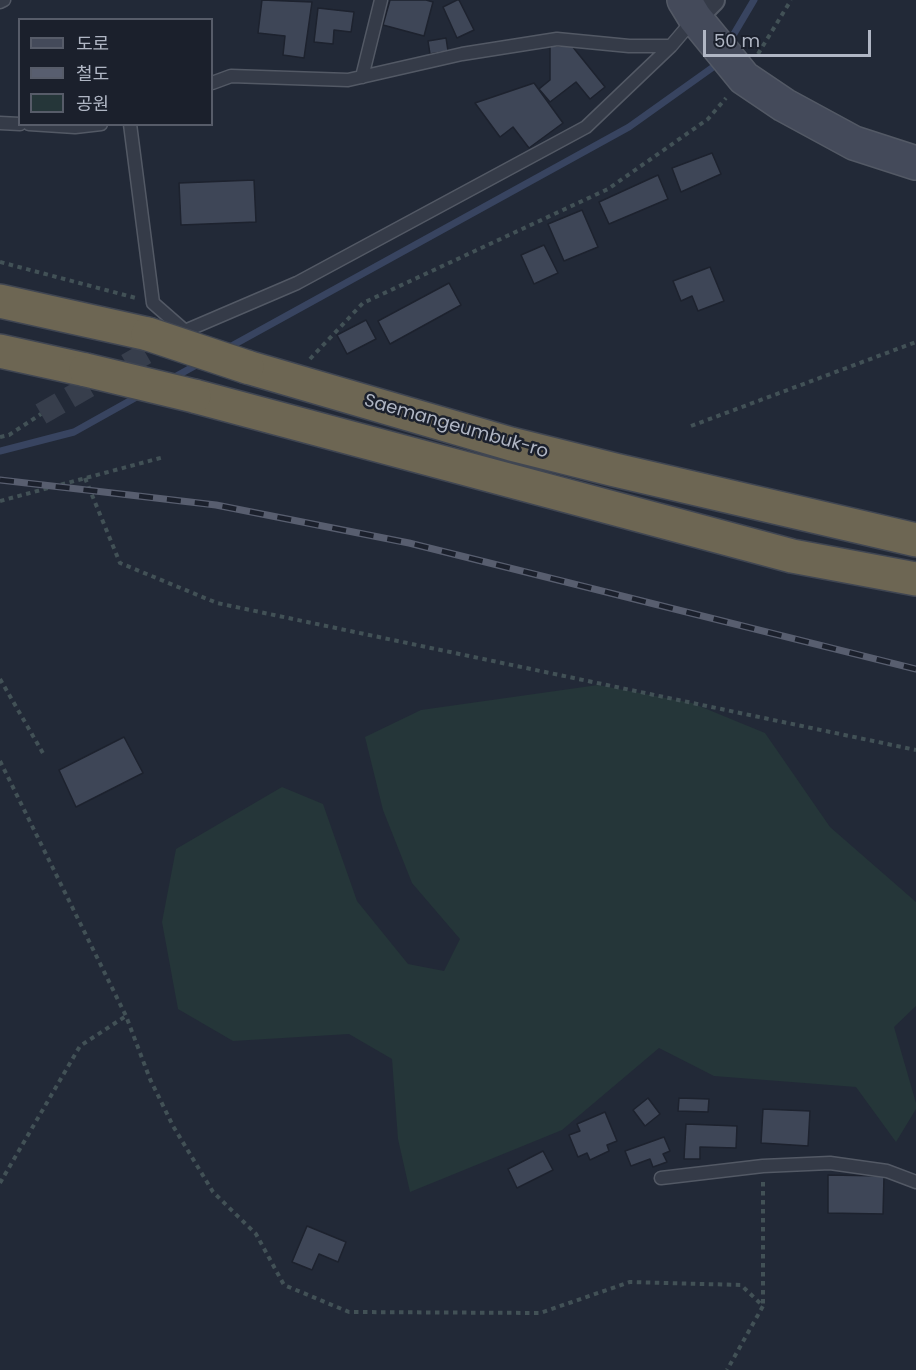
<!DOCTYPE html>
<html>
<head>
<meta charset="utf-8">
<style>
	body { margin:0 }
	#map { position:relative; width:916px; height:1370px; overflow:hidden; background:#222937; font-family:Poppins,"Noto Sans KR",sans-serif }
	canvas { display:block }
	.legend { position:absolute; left:18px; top:18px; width:195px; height:108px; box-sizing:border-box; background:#1b202c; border:2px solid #575c69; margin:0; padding:8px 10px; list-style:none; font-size:18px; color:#b0b6c4 }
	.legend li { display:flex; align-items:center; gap:12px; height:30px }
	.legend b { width:30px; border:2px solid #575c69 }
	.scale { position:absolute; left:703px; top:30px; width:168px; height:27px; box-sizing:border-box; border:3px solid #b0b6c4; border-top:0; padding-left:8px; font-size:18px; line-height:21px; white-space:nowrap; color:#b0b6c4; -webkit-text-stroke:4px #1b202c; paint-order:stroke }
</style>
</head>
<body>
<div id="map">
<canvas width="916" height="1370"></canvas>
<ul class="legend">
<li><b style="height:8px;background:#444a5a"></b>도로</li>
<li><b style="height:8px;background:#585e6f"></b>철도</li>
<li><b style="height:16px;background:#253639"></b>공원</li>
</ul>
<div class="scale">50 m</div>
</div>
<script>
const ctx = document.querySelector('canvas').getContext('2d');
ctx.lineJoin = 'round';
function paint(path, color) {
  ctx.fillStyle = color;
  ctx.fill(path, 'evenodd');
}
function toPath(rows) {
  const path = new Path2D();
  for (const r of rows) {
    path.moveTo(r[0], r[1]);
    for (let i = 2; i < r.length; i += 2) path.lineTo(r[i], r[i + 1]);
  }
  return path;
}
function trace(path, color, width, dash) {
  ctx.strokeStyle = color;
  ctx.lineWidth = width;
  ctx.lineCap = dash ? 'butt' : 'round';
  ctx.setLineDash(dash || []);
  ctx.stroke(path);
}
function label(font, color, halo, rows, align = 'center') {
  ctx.font = font + ' Poppins,sans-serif';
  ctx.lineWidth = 5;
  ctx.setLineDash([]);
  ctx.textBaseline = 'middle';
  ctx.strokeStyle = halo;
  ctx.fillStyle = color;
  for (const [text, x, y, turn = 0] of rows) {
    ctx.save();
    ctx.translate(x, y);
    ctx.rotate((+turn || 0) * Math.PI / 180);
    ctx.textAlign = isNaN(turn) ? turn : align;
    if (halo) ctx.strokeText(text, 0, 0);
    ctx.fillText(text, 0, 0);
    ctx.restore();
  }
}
paint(toPath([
	[598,685,692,703,765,733,830,827,916,902,916,1006,894,1027,916,1103,916,1109,896,1142,856,1087,714,1076,659,1048,562,1130,410,1192,398,1139,392,1059,349,1034,233,1041,178,1009,162,922,176,849,282,787,323,804,357,901,408,964,444,971,460,939,412,883,383,810,365,737,421,710]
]), '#253639');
trace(toPath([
	[728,44,754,0],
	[226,349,629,127,716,65,718,62],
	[171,379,200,363],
	[0,451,74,432,142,394]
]), '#384460', 7);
const building = toPath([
	[262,0,312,2,304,58,283,55,285,36,258,33,262,0],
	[390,0,426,0,433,2,424,36,383,25,390,0],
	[457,0,459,0,474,30,457,38,443,7,457,0],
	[318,8,354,12,351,32,334,30,333,44,314,42,318,8],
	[446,38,448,51,430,54,428,41,446,38],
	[550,46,572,46,605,87,590,99,576,82,550,102,539,89,550,80,550,46],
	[534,83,563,123,529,148,513,127,500,137,475,103,534,83],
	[712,153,721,174,681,192,672,168,712,153],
	[658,175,668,199,609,224,599,202,658,175],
	[254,180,256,222,181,225,179,183,254,180],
	[582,210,598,247,564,261,548,224,582,210],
	[544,245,558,273,534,284,521,255,544,245],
	[710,267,724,301,698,311,692,296,681,301,673,281,710,267],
	[449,283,461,305,390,344,378,321,449,283],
	[366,320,376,339,347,354,337,335,366,320],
	[124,737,143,773,76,807,59,770,124,737],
	[648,1098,660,1114,645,1126,633,1110,648,1098],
	[679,1098,709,1099,708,1112,678,1111,679,1098],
	[763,1109,810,1111,808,1146,761,1143,763,1109],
	[605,1112,617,1141,607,1145,609,1151,590,1160,587,1153,578,1157,569,1135,580,1131,577,1124,605,1112],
	[686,1124,737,1126,736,1148,700,1147,700,1159,684,1159,686,1124],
	[664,1137,670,1151,663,1154,667,1162,653,1167,650,1159,631,1166,625,1151,664,1137],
	[543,1151,553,1170,517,1188,508,1169,543,1151],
	[828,1175,884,1176,883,1214,828,1213,828,1175],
	[307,1226,346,1242,338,1262,319,1254,312,1270,292,1262,307,1226]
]);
paint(building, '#3e4657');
trace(building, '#1d222e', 1.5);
trace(toPath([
	[41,414,176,336]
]), '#373e4c', 22, [22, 11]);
const lane = toPath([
	[0,2,4,0],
	[362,77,381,0],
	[212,83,231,76,348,80,462,54,557,39,629,46,671,46,694,19],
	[0,123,20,124],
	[29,124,75,127,101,124],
	[130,124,153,303,185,331,297,283,586,127,671,46],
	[661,1178,763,1166,830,1163,887,1171,916,1182]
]);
const street = toPath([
	[695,18,713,0]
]);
const secondary = toPath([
	[684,0,695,18,744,78,784,105,854,143,916,163]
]);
const highway = toPath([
	[0,301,148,334],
	[0,351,86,370],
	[247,367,511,444,615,470,916,540],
	[194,396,792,556,916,579]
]);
trace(lane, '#535965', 15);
trace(street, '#535965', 26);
trace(secondary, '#535965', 36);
trace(highway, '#404652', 36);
trace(toPath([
	[758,54,791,0],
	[0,262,136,298],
	[310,359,363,303,608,189,708,119,726,98],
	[691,426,916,342],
	[0,437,9,435,41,414],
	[85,478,120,563,217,603,916,750],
	[0,501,164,457],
	[0,679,44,755],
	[0,761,126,1016,150,1079,173,1126,213,1192,256,1234,284,1285,349,1312,540,1313,630,1282,741,1285,763,1306,727,1370],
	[763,1182,763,1306],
	[0,1183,80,1046,126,1016]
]), '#425156', 4, [4.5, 4.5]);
trace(lane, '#353b48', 12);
trace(street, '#353b48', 22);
trace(secondary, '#444a5a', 33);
trace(highway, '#6d6653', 33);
const rail = toPath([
	[0,480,216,505,409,543,916,669]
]);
trace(rail, '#585e6f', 7);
trace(rail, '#1b202c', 4.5, [14]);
const highwayBridge = toPath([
	[148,334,247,367],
	[86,370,194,396]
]);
trace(highwayBridge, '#404652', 36, []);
trace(highwayBridge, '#6d6653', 33);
label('18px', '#b0b6c4', '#1b202c', [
	["Saemangeumbuk-ro",456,427,16]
]);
</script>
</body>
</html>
